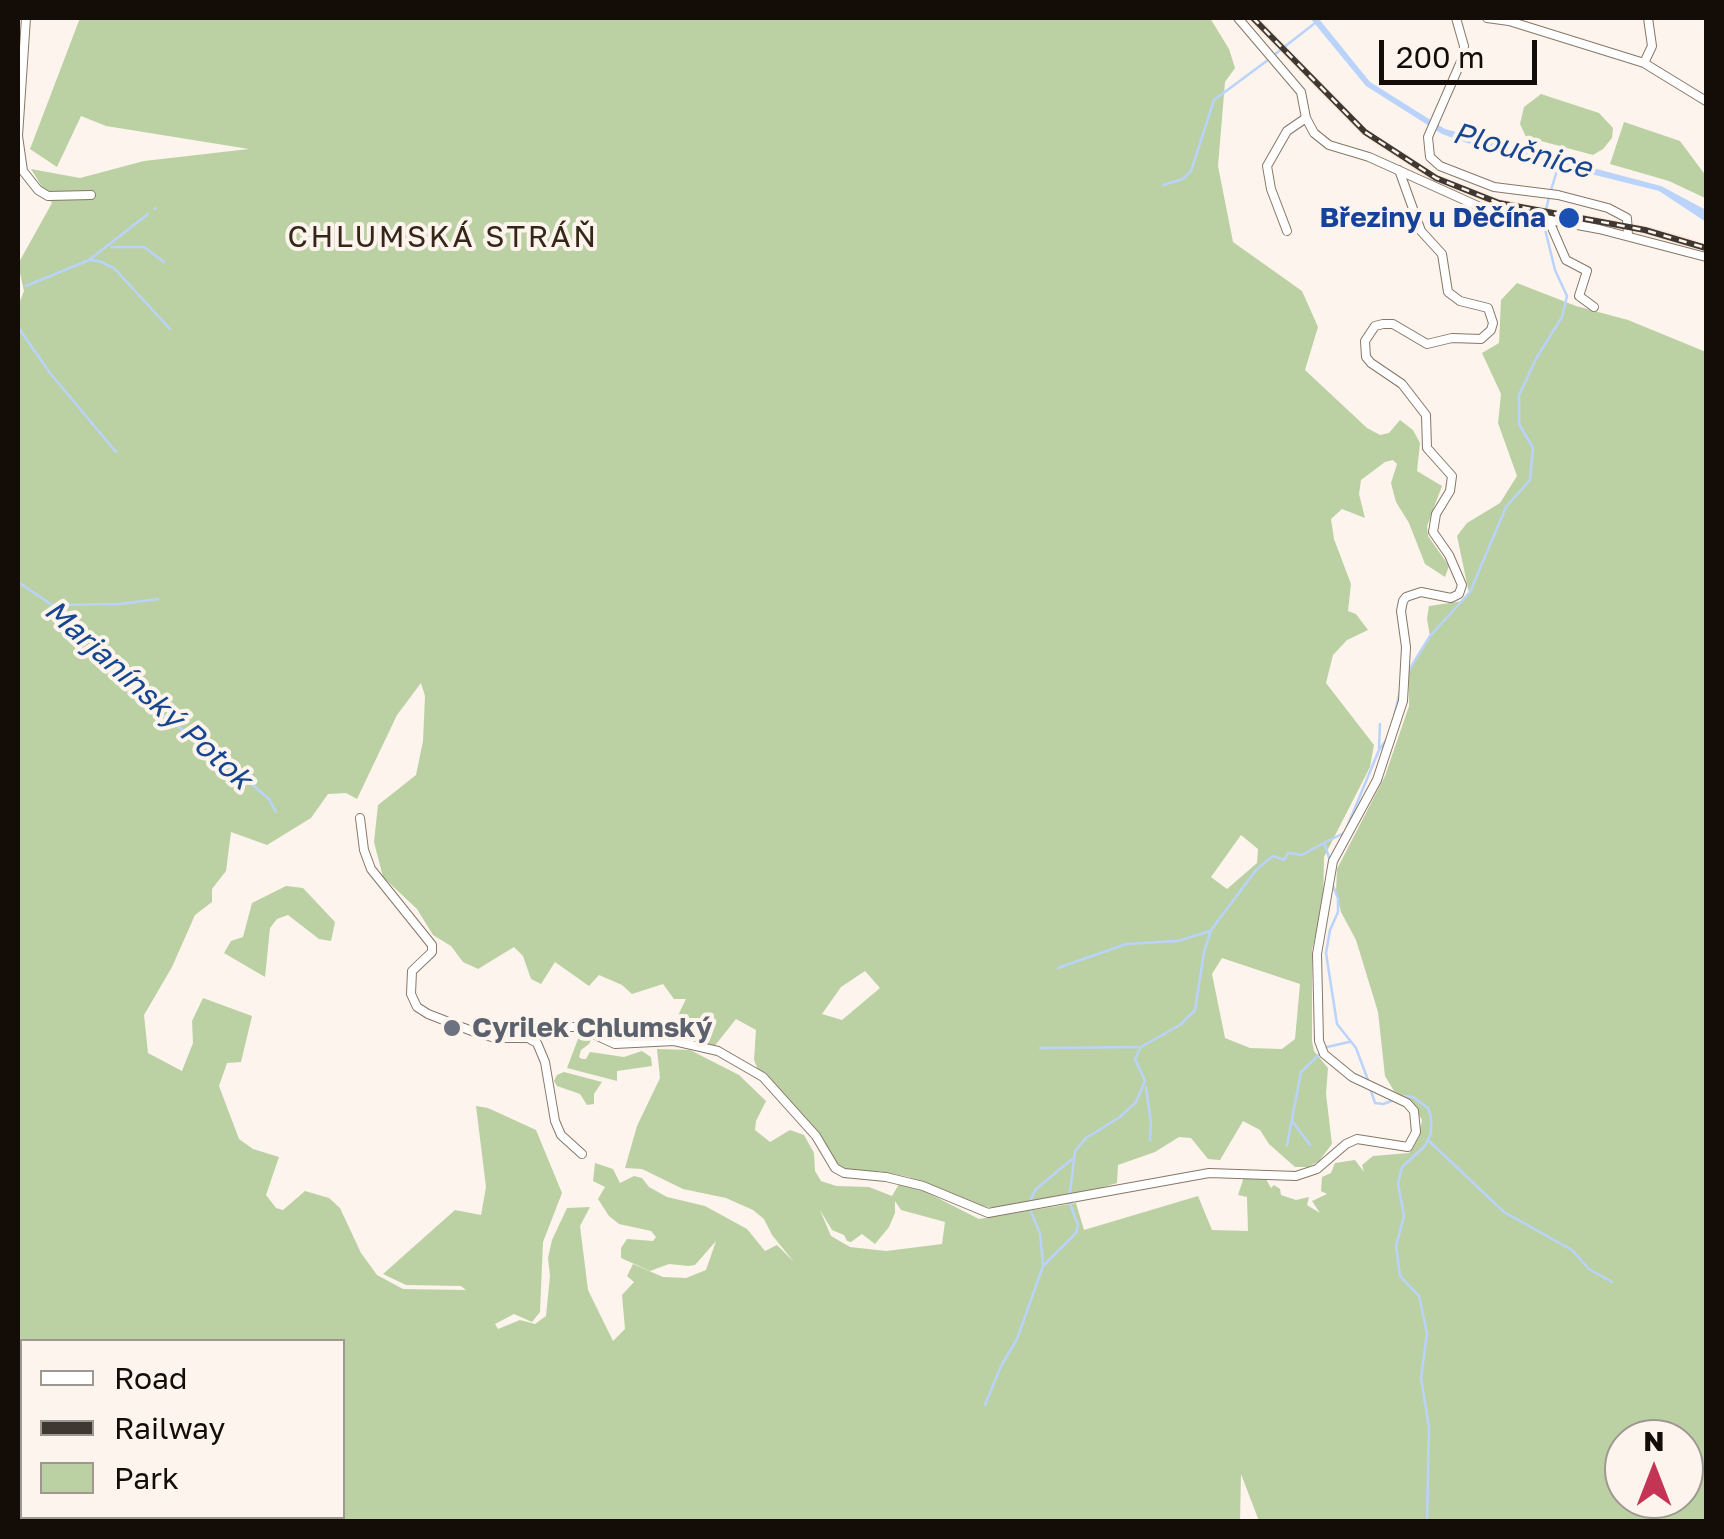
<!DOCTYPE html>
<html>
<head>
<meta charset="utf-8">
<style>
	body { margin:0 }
	#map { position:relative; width:1724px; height:1539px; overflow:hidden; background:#fcf4ed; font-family:"Golos Text",sans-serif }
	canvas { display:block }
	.frame { position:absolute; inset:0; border:20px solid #140d07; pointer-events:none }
	.legend { position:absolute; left:20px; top:1339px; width:325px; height:180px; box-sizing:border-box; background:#fcf4ed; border:2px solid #9f9891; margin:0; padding:12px 18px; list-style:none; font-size:30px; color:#140d07 }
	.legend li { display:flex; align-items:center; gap:20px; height:50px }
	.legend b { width:50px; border:2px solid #9f9891 }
	.north { position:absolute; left:1604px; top:1419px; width:100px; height:100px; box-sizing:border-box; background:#fcf4ed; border:2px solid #9f9891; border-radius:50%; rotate:0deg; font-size:28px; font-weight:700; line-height:40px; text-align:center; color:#140d07 }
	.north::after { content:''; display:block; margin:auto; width:35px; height:45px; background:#c43455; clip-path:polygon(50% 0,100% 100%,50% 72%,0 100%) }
	.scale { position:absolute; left:1379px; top:40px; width:158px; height:45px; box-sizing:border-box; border:5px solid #140d07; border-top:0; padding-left:12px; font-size:30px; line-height:35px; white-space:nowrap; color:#140d07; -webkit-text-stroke:8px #fcf4ed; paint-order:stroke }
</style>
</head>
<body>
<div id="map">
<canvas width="1724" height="1539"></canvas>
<div class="frame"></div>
<ul class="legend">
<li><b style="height:12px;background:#fff"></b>Road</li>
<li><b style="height:12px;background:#3f3832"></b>Railway</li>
<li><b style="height:28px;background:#bbd1a3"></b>Park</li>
</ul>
<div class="north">N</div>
<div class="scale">200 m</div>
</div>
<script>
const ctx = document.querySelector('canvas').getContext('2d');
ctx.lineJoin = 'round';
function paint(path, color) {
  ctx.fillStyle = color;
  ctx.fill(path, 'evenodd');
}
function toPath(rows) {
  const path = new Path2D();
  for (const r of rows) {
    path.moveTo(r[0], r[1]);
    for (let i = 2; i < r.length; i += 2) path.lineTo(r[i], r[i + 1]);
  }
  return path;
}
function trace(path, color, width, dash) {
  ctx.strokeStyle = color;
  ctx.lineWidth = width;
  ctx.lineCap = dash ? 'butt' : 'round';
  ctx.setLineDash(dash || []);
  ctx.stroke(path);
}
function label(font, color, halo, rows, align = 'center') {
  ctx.font = font + ' "Golos Text",sans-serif';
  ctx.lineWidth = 8;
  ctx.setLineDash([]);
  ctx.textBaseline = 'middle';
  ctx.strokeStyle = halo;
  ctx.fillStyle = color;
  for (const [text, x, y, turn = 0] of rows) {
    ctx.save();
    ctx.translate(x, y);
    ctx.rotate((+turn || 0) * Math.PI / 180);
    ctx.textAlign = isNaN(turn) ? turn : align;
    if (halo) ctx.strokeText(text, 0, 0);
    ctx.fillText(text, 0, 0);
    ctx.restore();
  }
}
paint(toPath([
	[1247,18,1259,18,1367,129,1438,175,1500,199,1646,226,1683,236,1706,244,1706,253,1644,234,1498,207,1434,182,1362,135]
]), '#fce8d4');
paint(toPath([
	[80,18,1210,18,1229,49,1235,68,1225,82,1218,166,1233,242,1302,291,1318,327,1305,370,1367,428,1380,435,1389,433,1400,420,1413,430,1420,443,1417,471,1442,486,1427,526,1428,536,1449,566,1445,577,1425,564,1409,523,1396,502,1391,483,1397,464,1393,460,1385,462,1361,480,1359,494,1365,518,1342,509,1331,519,1334,539,1351,584,1348,611,1356,614,1368,630,1347,640,1333,655,1326,683,1374,745,1370,767,1324,857,1323,906,1312,950,1312,1041,1314,1051,1328,1068,1326,1094,1332,1144,1319,1161,1308,1167,1295,1167,1269,1144,1260,1130,1243,1121,1220,1160,1208,1159,1191,1138,1179,1137,1155,1152,1118,1165,1117,1183,1087,1192,1000,1208,979,1206,909,1177,879,1171,858,1173,839,1167,820,1136,758,1070,754,1060,756,1030,736,1019,713,1048,677,1039,670,1032,686,999,674,999,663,984,632,994,622,985,599,975,589,986,555,962,541,984,531,979,523,956,514,947,478,969,463,962,451,946,433,935,417,909,383,877,374,842,378,805,416,775,423,741,425,696,421,683,397,715,357,799,346,793,328,794,311,818,267,845,231,832,226,871,212,889,212,902,195,915,172,967,144,1015,148,1053,182,1071,193,1043,192,1021,203,998,252,1016,241,1062,227,1063,219,1086,239,1139,253,1149,279,1157,266,1195,276,1208,283,1210,305,1191,329,1198,340,1208,361,1253,377,1275,403,1289,466,1290,461,1286,406,1285,383,1274,455,1210,481,1215,486,1187,476,1106,488,1108,536,1130,562,1193,543,1242,540,1312,532,1322,514,1314,495,1324,498,1329,520,1320,535,1324,546,1316,550,1276,548,1258,552,1240,567,1208,590,1207,580,1226,588,1290,613,1341,625,1329,622,1295,634,1282,627,1276,633,1264,663,1277,686,1278,706,1270,716,1241,695,1265,689,1266,669,1264,650,1271,621,1258,621,1248,627,1239,653,1241,656,1237,651,1231,619,1224,609,1216,598,1199,605,1187,593,1181,595,1163,613,1169,620,1183,634,1176,642,1178,649,1187,667,1197,705,1206,747,1229,765,1251,777,1245,794,1262,772,1235,764,1219,753,1210,726,1198,683,1189,642,1169,625,1168,637,1126,660,1078,657,1049,690,1050,739,1075,766,1101,756,1121,755,1130,770,1142,790,1130,804,1135,814,1153,815,1171,821,1181,836,1186,869,1187,892,1196,899,1184,922,1190,979,1219,1076,1203,1084,1230,1198,1196,1212,1230,1248,1231,1247,1197,1238,1195,1244,1177,1266,1179,1271,1188,1274,1185,1280,1189,1281,1195,1296,1200,1309,1197,1307,1205,1320,1213,1312,1201,1327,1194,1321,1191,1322,1177,1331,1173,1335,1163,1355,1160,1364,1172,1362,1165,1373,1156,1409,1153,1419,1137,1422,1120,1411,1102,1394,1091,1385,1076,1378,1012,1356,940,1341,912,1336,892,1337,869,1385,776,1409,706,1409,671,1430,636,1427,619,1429,606,1463,601,1469,593,1457,536,1467,523,1500,503,1517,476,1498,423,1501,394,1482,353,1499,343,1501,300,1517,283,1576,306,1628,320,1706,352,1706,1521,1259,1521,1241,1474,1240,1522,18,1522,18,306,24,291,18,264,52,203,31,169,80,178,144,161,249,149,106,126,81,116,57,167,30,149],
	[1241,835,1258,849,1257,863,1227,889,1211,877],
	[1222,958,1300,984,1295,1039,1282,1049,1250,1048,1225,1038,1212,974],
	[865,971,880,988,842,1020,822,1014,841,987],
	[895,1201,901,1210,945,1222,942,1244,886,1251,850,1247,831,1236,820,1210,832,1230,844,1235,847,1241,851,1242,862,1234,875,1244,889,1227,895,1213],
	[22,1342,342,1342,342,1516,22,1516],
	[1624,1439,1684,1439,1684,1499,1624,1499],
	[1541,94,1599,113,1613,128,1612,138,1603,149,1593,155,1526,137,1520,124,1524,107],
	[1624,122,1680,141,1706,176,1705,198,1669,181,1610,164],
	[286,886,303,888,335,922,331,941,319,939,288,915,277,919,270,928,265,977,224,953,231,941,243,937,252,903],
	[581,1031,593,1036,589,1044,581,1050,579,1057,582,1059,586,1059,590,1052,624,1057,642,1051,651,1057,652,1066,617,1071,617,1081,567,1068],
	[564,1072,602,1082,594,1094,594,1104,587,1105,580,1094,557,1086,554,1081,557,1075]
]), '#bbd1a3');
paint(toPath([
	[1310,18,1319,19,1370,82,1445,129,1661,186,1706,210,1706,222,1659,191,1467,143,1442,134,1366,86]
]), '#bad3fb');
trace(toPath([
	[1274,55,1315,23],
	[1163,185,1183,179,1191,171,1214,100,1268,60],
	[1551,190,1559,164],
	[155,209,155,208],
	[1546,210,1549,197],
	[111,247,144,247,164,262],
	[90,260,99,261,114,268,170,329],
	[26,286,89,260,148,214],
	[18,327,50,373,116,452],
	[18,582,52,605,108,657,151,706,224,761,269,799,276,812],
	[54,605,120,604,158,599],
	[1409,670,1430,636,1470,592,1506,507,1530,480,1533,448,1519,424,1519,395,1537,357,1562,317,1567,296,1555,270,1544,225],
	[1394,717,1401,686],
	[1379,748,1380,724],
	[1347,827,1379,750,1387,739],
	[1330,860,1324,843,1344,833],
	[1333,886,1338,898,1338,912,1330,930,1326,953,1337,1024,1356,1048,1368,1080],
	[1058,968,1126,944,1178,941,1210,931],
	[1040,1048,1138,1047],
	[1146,1087,1151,1123,1150,1140],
	[1370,1088,1375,1103,1383,1104,1394,1100],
	[1402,1096,1413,1097,1428,1108,1431,1117,1431,1133,1425,1146,1402,1167,1398,1184,1404,1216,1396,1246,1400,1276,1419,1296,1427,1333,1421,1378,1429,1428,1427,1522],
	[1293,1122,1310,1145],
	[1429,1141,1504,1212,1572,1250,1589,1269,1612,1282],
	[1287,1145,1301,1072,1327,1047,1349,1042],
	[1030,1202,1035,1190,1072,1159],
	[1030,1210,1040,1233,1043,1265],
	[18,1367,22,1366],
	[985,1405,1001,1366,1017,1339,1043,1266,1076,1233,1078,1225,1069,1201,1075,1151,1086,1138,1120,1117,1136,1102,1145,1081,1135,1059,1141,1047,1180,1025,1195,1010,1204,952,1211,930,1256,870,1273,856,1284,860,1288,853,1302,855,1322,844]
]), '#bad3fb', 2.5);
const minor = toPath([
	[26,18,18,136,23,171,38,190,48,196,91,195],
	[1238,18,1301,92,1306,118,1314,133,1329,145,1369,157,1480,207,1599,229,1706,257],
	[1456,18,1464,46,1463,57,1428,137,1430,157,1440,166,1494,187,1558,195,1608,208,1627,218,1628,235],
	[1487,18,1509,21,1644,63,1706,101],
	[1644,63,1652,46,1648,18],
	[1549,221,1566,260,1587,271,1579,296,1594,307],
	[1287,231,1271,189,1267,166,1287,131,1306,118],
	[360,818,364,850,371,869,432,945,432,952,412,971,411,994,417,1007,428,1014,477,1033,495,1038,528,1038,537,1043,545,1062,555,1121,561,1135,582,1154],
	[528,1038,555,1027,578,1027,615,1044,674,1041,718,1051,763,1077,816,1136,835,1168,844,1173,886,1177,923,1186,988,1213,1209,1173,1296,1176,1317,1169,1346,1144,1357,1139,1408,1147,1416,1132,1414,1111,1407,1103,1352,1077,1324,1054,1319,1041,1317,954,1333,861,1377,780,1403,701,1406,647,1401,611,1403,601,1406,597,1421,592,1451,598,1459,594,1462,585,1449,555,1433,532,1436,514,1450,491,1452,476,1427,448,1426,415,1402,384,1371,363,1366,357,1365,341,1375,326,1383,324,1393,324,1427,344,1452,338,1481,339,1491,330,1493,323,1488,308,1460,301,1448,292,1442,254,1421,231,1399,170]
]);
trace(minor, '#876', 10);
trace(minor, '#fff', 8);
const rail = toPath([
	[1253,18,1365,132,1436,178,1499,203,1645,230,1706,248]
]);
trace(rail, '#3f3832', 6);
trace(rail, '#fcf4ed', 2.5, [8]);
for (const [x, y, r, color] of [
	[1569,218,12,"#1a4fb4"],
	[452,1028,10,"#6b7280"]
]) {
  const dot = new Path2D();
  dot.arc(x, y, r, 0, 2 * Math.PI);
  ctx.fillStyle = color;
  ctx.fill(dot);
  trace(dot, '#fcf4ed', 4);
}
label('bold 28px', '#164399', '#fcf4ed', [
	["Březiny u Děčína",1546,218]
], 'right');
label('bold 28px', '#5b616d', '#fcf4ed', [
	["Cyrilek Chlumský",472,1028]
], 'left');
label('italic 30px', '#174691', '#fcf4ed', [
	["Ploučnice",1522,151,15],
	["Marjanínský Potok",148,695,42]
]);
ctx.letterSpacing = '2.5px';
label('30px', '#352718', '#fcf4ed', [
	["CHLUMSKÁ STRÁŇ",443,237]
]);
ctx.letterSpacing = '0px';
</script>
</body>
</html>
